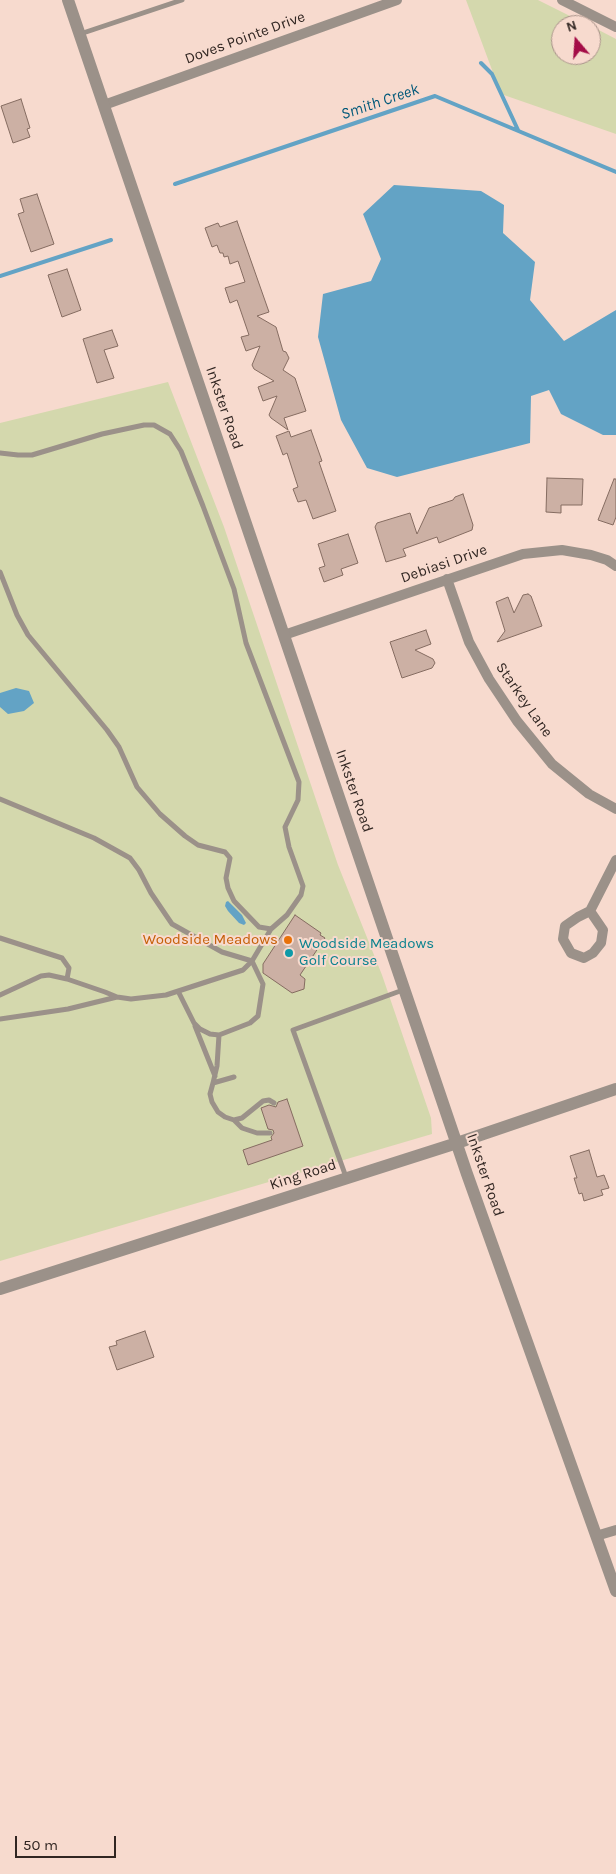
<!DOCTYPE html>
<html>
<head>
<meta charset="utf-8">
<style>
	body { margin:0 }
	#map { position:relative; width:616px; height:1874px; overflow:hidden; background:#f7dace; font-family:Karla,sans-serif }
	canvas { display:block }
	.north { position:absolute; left:551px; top:15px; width:50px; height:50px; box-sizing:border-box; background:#f7dace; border:1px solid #a89289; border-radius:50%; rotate:342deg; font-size:14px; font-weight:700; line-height:20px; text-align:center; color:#312622 }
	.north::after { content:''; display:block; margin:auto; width:18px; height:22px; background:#a40d47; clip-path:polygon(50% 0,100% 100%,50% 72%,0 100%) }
	.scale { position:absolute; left:15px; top:1836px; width:101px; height:22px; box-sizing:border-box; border:2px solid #312622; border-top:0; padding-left:6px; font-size:15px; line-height:18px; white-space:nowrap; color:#312622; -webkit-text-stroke:4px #f7dace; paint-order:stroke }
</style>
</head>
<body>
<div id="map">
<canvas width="616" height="1874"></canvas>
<div class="north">N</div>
<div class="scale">50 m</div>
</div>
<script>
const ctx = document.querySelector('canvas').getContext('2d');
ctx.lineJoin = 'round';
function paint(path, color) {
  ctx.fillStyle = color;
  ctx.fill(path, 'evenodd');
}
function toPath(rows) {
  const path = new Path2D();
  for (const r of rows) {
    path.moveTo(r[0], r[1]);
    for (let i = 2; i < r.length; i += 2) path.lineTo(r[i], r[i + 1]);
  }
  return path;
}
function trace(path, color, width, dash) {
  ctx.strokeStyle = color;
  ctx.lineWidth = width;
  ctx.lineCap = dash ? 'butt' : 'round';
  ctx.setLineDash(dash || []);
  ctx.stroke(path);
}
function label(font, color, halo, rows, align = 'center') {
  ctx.font = font + ' Karla,sans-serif';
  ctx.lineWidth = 4;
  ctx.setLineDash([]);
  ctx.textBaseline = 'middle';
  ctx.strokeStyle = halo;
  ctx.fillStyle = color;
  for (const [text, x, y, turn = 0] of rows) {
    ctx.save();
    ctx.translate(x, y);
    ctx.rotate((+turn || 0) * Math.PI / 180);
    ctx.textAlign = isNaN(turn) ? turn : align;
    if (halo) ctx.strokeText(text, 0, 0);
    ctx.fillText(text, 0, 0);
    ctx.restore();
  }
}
paint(toPath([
	[466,0,538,0,588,25,561,25,561,55,591,55,591,26,616,39,616,134,501,94],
	[168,382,224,527,338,865,382,975,431,1118,432,1134,0,1261,0,423]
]), '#d4d8ad');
paint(toPath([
	[394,185,481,191,504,205,503,233,535,262,530,300,564,341,616,310,616,435,603,435,561,414,549,390,531,396,530,443,397,477,367,468,341,420,318,337,323,294,371,281,381,259,363,214],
	[16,688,29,691,34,703,24,711,8,714,0,707,0,693],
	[228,901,242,915,246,923,244,925,239,923,228,911,225,906,226,902]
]), '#63a3c5');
trace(toPath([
	[481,63,492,74,518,130],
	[175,184,435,96,616,172],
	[0,276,111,240]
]), '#63a3c5', 4);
const building = toPath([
	[21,99,30,128,27,129,30,137,13,143,1,106,21,99],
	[37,194,54,244,31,252,18,214,24,212,20,199,37,194],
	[237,221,269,312,257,316,276,327,283,351,286,352,289,358,283,370,295,378,306,411,284,418,288,430,271,418,269,415,277,396,263,401,258,387,274,381,254,369,252,365,260,346,246,351,241,337,249,335,237,300,230,303,225,288,245,282,238,261,230,264,228,256,224,257,223,253,220,253,217,245,212,247,205,228,218,223,220,227,237,221],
	[67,269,81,310,62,317,48,275,67,269],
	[112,330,118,346,104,350,114,378,97,383,83,339,112,330],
	[311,430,322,461,319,462,336,511,313,519,306,500,298,502,293,489,298,487,287,453,283,455,276,436,289,431,291,437,311,430],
	[547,478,583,479,582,505,561,505,561,513,546,512,547,478],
	[614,479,616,479,616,517,613,525,598,520,614,479],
	[463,494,473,525,472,530,439,543,437,537,403,549,406,556,386,562,375,527,377,523,410,513,417,534,429,508,453,500,455,497,463,494],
	[348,534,358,563,341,569,343,575,324,582,319,568,325,566,318,544,348,534],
	[528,594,531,596,542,626,497,642,505,631,496,602,508,597,514,613,523,595,528,594],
	[426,630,431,644,415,650,433,659,435,663,432,668,402,678,390,642,426,630],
	[295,915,321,933,320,935,325,938,300,975,305,979,304,989,292,993,263,973,263,964,295,915],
	[287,1099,303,1146,248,1165,243,1150,272,1140,271,1137,274,1133,273,1130,268,1129,261,1108,269,1105,276,1107,278,1102,287,1099],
	[589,1150,597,1177,604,1175,609,1188,601,1190,603,1195,584,1201,582,1193,579,1194,574,1178,577,1178,570,1156,589,1150],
	[145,1331,154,1357,117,1370,109,1347,117,1345,116,1341,145,1331]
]);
paint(building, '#ccb0a4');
trace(building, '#856c61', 1);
trace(toPath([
	[80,34,182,0],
	[0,453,18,455,32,455,102,434,144,425,154,425,170,434,181,451,203,506,234,589,246,643,299,782,298,800,285,827,289,847,303,886,301,895,287,915,271,929,252,961,243,970,166,995,131,999,117,997,68,1009,0,1019],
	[0,572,17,615,28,635,107,730,119,747,137,787,160,814,185,836,198,845,225,852,230,858,226,878,228,888,234,901,259,927,271,929],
	[0,799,94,838,130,858,139,870,151,893,172,924,222,952,252,961,263,984,258,1016,250,1023,219,1035,210,1034,200,1029,194,1023,178,991],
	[0,938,62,958,69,968,67,979,49,975,41,976,0,995],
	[67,979,105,992,117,997],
	[195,1026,215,1076],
	[219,1035,217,1066,213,1083,234,1077],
	[213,1083,210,1094,212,1102,218,1112,225,1117,234,1120,242,1128,257,1133,270,1133],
	[234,1120,242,1118,263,1101,269,1100,274,1103],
	[346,1177,293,1030,403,990]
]), '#9b9189', 5);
trace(toPath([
	[562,0,616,27],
	[104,105,397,0],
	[447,579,469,642,489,679,517,721,552,764,589,794,616,809],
	[284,635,523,554,562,550,591,555,607,560,616,566],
	[590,911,603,930,601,943,593,953,584,958,571,953,563,939,565,926,578,917,590,911,616,860],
	[596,1536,616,1530]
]), '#9b9189', 10);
trace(toPath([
	[68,0,467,1174,616,1591],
	[0,1289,457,1143,616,1089]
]), '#9b9189', 12);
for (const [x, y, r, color] of [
	[288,940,5,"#e8710a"],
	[289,953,5,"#0f9aa8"]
]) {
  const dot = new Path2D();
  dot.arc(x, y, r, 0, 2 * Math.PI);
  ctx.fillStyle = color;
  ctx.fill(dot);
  trace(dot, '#f7dace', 2);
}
label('15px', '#312622', '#f7dace', [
	["Doves Pointe Drive",245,38,-20],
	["Inkster Road",224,408,71],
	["Debiasi Drive",444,564,-19],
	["Starkey Lane",524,700,55],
	["Inkster Road",354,791,71],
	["King Road",303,1175,-18],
	["Inkster Road",485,1175,71]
]);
label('15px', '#c56008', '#f7dace', [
	["Woodside Meadows",278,940]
], 'right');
label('15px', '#0d838f', '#f7dace', [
	["Woodside Meadows",299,944],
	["Golf Course",299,961]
], 'left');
label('italic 16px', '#005879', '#f7dace', [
	["Smith Creek",380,102,-19]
]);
</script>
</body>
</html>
